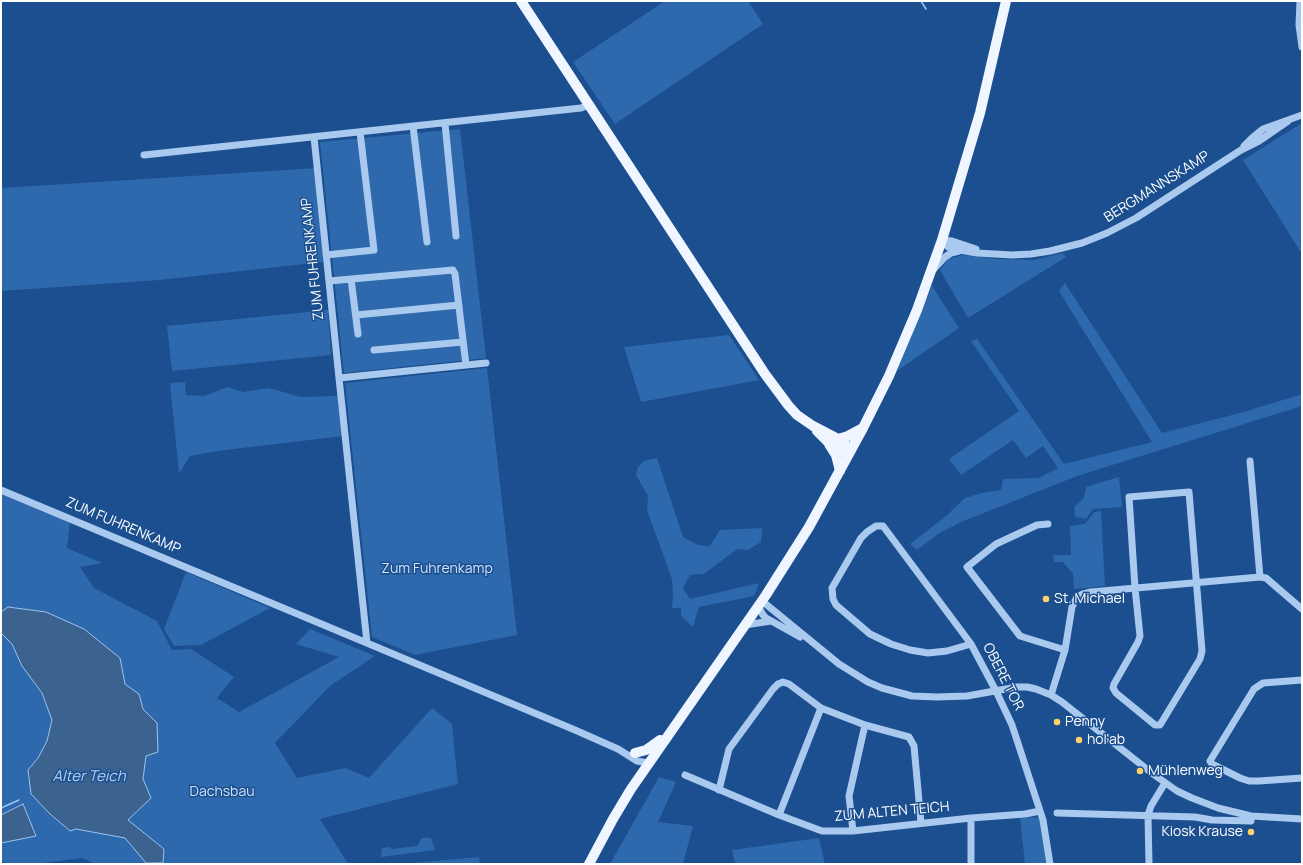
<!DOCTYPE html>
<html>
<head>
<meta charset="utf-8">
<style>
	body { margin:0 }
	#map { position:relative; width:1303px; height:865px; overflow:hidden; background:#1b4f8f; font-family:Manrope,sans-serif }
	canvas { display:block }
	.frame { position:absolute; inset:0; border:2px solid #fff; pointer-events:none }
</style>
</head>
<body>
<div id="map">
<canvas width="1303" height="865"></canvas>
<div class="frame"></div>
</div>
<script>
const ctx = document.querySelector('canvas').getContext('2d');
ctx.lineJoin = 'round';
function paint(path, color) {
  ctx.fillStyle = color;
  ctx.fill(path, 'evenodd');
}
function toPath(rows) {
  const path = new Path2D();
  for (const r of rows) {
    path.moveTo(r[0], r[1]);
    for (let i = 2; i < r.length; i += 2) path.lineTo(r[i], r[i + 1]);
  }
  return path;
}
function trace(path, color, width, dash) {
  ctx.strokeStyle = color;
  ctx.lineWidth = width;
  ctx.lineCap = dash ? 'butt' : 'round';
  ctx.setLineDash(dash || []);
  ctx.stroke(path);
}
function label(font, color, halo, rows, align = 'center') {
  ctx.font = font + ' Manrope,sans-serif';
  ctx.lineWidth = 3;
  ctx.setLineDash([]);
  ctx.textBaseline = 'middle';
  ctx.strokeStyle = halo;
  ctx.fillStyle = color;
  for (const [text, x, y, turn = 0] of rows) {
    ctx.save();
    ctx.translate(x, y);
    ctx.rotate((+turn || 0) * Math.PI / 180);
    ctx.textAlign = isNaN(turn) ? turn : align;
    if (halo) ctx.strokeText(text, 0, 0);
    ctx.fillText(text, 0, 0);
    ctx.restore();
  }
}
paint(toPath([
	[665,1,748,1,763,24,615,124,573,62],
	[1302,123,1302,254,1243,160],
	[460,129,486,358,344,373,320,142],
	[318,168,323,262,159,280,1,291,1,188],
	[1063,253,1066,257,968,318,940,270,948,259,963,255,996,259,1034,260],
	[1065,283,1162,433,1244,412,1302,394,1302,406,1077,476,961,522,938,534,917,550,910,544,946,516,965,498,982,493,1001,490,1003,479,1039,478,1058,468,1043,446,1026,458,1013,440,961,475,949,459,1019,411,971,341,977,339,1064,464,1152,442,1059,291],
	[932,286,959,328,897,371],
	[328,310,331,355,172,371,167,326],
	[729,335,759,380,641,402,624,347],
	[487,368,517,635,415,655,372,637,345,383],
	[185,382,186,395,204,396,227,387,243,392,269,388,301,397,337,396,343,436,217,451,190,456,179,474,170,383],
	[657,458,683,537,698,545,710,546,720,530,762,528,761,542,748,550,737,549,704,574,690,575,683,588,690,599,759,583,754,596,699,607,693,627,681,616,681,608,672,608,673,595,672,579,647,510,648,496,636,475,638,467,644,461],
	[1119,477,1122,507,1093,509,1086,519,1075,517,1074,507,1084,498,1086,487],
	[1,492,70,521,67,548,102,563,80,567,94,588,157,621,172,650,191,649,234,677,217,698,239,712,339,657,296,644,310,629,375,656,330,686,275,743,297,778,346,768,369,778,432,708,452,724,458,784,320,819,348,864,95,864,82,858,35,864,18,864,1,862,1,843,36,836,23,804,1,815,1,633,12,644,22,666,42,693,52,720,47,741,38,758,28,770,31,794,49,813,69,831,75,829,125,838,146,862,163,863,164,849,128,820,151,798,143,779,146,756,157,723,143,709,139,694,125,684,120,658,84,629,46,612,9,607,1,612],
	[1101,511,1105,586,1074,589,1073,574,1063,562,1054,562,1053,555,1071,555,1070,526,1085,524,1094,512],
	[186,572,270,608,201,645,174,646,164,629],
	[659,777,676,782,658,822,693,826,683,864,610,864],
	[1036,817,1043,820,1050,864,1025,864,1020,818],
	[422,838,431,838,435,850,381,857,382,848,389,847,392,849,417,846],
	[819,838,825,864,735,864,732,850],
	[479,857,480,864,402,864]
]), '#2e69ad');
const water = toPath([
	[8,607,46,612,84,629,120,658,125,684,139,694,143,709,157,723,158,752,146,756,143,779,151,798,128,820,164,849,163,863,146,863,125,838,76,829,70,831,49,813,31,794,28,770,38,758,47,741,52,720,42,693,22,666,12,644,1,633,1,612,8,607],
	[23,804,36,836,1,843,1,815,23,804]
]);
paint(water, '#3c6290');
trace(water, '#9cc4f0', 1);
trace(toPath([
	[921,1,926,9],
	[1,808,19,800]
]), '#9cc4f0', 1.5);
trace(toPath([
	[1300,1,1299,25,1302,47],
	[445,123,456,236],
	[413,126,427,242],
	[314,137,339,378,486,363],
	[1244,146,1252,138,1263,129,1302,115],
	[144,155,581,108,586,106,589,104],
	[942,240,948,247,954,249,977,253,1012,255,1031,254,1050,251,1082,243,1107,233,1136,218,1241,150,1259,141,1288,121],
	[942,240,952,241,976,249],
	[326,255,374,250,360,132],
	[934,269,945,257,951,253,959,251],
	[351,279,358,334],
	[329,281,453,270,455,274,466,365],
	[356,315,459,305],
	[374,350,463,342],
	[339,378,367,643],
	[1250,461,1260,577],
	[1,490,575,730,618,749,637,761,648,763],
	[1189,492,1202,651,1200,659,1160,725,1155,725,1116,693,1113,688,1114,684,1138,642,1140,636,1135,588,1129,497,1189,492],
	[1048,524,1037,525,996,544,967,567,1020,636,1065,650],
	[762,601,839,664,868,682,882,688,912,696,937,697,967,696,1017,687,1027,687,1036,689,1051,695,1062,702,1153,774,1177,791,1192,798,1218,808,1251,816,1302,819],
	[758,606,763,615,766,618,800,637],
	[745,625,771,621],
	[971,644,947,651,928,653,910,650,891,644,870,634,836,605,833,599,832,588,861,538,867,532,876,526,883,526,971,644,996,691,1012,725,1043,820,1050,864],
	[1302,680,1263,683,1254,689,1210,761,1212,764,1240,778,1249,781,1259,781,1302,778],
	[1051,695,1065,650,1072,607,1077,597,1083,594,1091,592,1260,577,1266,578,1302,609],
	[685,775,779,815,822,831,853,831,971,818,1025,814,1040,811],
	[719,790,729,749,773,689,778,684,783,682,789,684,821,708,865,725,909,737,914,746,921,823],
	[1057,813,1195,817,1212,820,1251,821],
	[779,815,821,708],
	[853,831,849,796,865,725],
	[971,864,971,818],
	[1149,864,1148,815,1151,806,1165,783]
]), '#a9c9ee', 7);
trace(toPath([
	[521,1,765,374,788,405,797,415,813,426,838,439,845,444,850,452],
	[817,431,828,442,843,451,850,452],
	[838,439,848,436,863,428],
	[829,444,836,455,840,471],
	[635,753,646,750,660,740],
	[589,864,613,819,631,789,766,595,809,527,863,428,889,376,917,310,942,240,980,113,1006,1]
]), '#f0f6ff', 10);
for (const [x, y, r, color] of [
	[1046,599,4,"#ffd166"],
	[1057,722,4,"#ffd166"],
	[1079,740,4,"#ffd166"],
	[1140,771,4,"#ffd166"],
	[1251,832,4,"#ffd166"]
]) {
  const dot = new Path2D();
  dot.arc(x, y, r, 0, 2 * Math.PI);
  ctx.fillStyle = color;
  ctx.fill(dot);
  trace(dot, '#1b4f8f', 1.5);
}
label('14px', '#fff', '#1b4f8f', [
	["BERGMANNSKAMP",1157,187,-32],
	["ZUM FUHRENKAMP",313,259,-96],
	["ZUM FUHRENKAMP",123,526,23],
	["OBERE TOR",1003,677,63],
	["ZUM ALTEN TEICH",892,812,-5]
]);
label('14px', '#cfe3fa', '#1b4f8f', [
	["Zum Fuhrenkamp",437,569],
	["Dachsbau",222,792]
]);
label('14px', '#fff', '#1b4f8f', [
	["St. Michael",1054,599],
	["Penny",1065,722],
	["hol'ab",1087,740],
	["Mühlenweg",1148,771],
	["Kiosk Krause",1243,832,"right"]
], 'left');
label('italic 15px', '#b5d3f5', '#1b4f8f', [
	["Alter Teich",89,777]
]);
</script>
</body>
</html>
